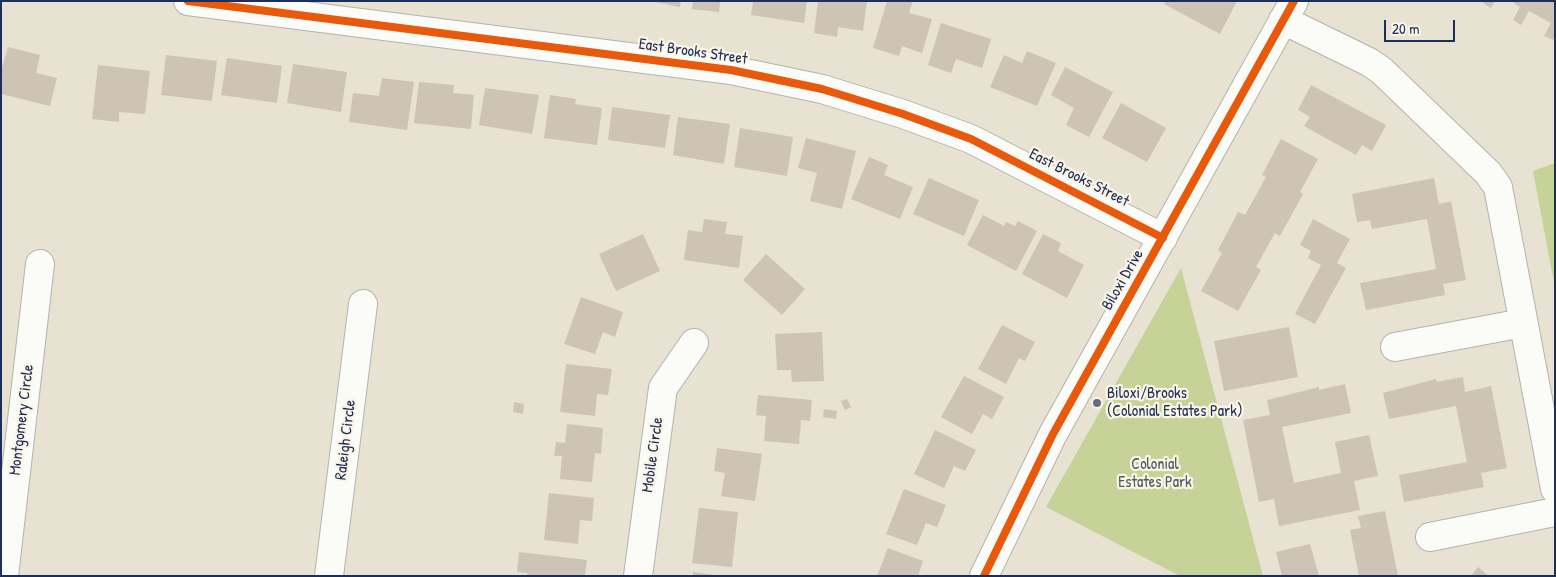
<!DOCTYPE html>
<html>
<head>
<meta charset="utf-8">
<style>
	body { margin:0 }
	#map { position:relative; width:1556px; height:577px; overflow:hidden; background:#e7e2d1; font-family:"Patrick Hand",sans-serif }
	canvas { display:block }
	.frame { position:absolute; inset:0; border:2px solid #1b2f5e; pointer-events:none }
	.scale { position:absolute; left:1384px; top:20px; width:71px; height:22px; box-sizing:border-box; border:2px solid #1b2f5e; border-top:0; padding-left:6px; font-size:15px; line-height:18px; white-space:nowrap; color:#1b2f5e; -webkit-text-stroke:4px #fcf5e5; paint-order:stroke }
</style>
</head>
<body>
<div id="map">
<canvas width="1556" height="577"></canvas>
<div class="frame"></div>
<div class="scale">20 m</div>
</div>
<script>
const ctx = document.querySelector('canvas').getContext('2d');
ctx.lineJoin = 'round';
function paint(path, color) {
  ctx.fillStyle = color;
  ctx.fill(path, 'evenodd');
}
function toPath(rows) {
  const path = new Path2D();
  for (const r of rows) {
    path.moveTo(r[0], r[1]);
    for (let i = 2; i < r.length; i += 2) path.lineTo(r[i], r[i + 1]);
  }
  return path;
}
function trace(path, color, width, dash) {
  ctx.strokeStyle = color;
  ctx.lineWidth = width;
  ctx.lineCap = dash ? 'butt' : 'round';
  ctx.setLineDash(dash || []);
  ctx.stroke(path);
}
function label(font, color, halo, rows, align = 'center') {
  ctx.font = font + ' "Patrick Hand",sans-serif';
  ctx.lineWidth = 4.5;
  ctx.setLineDash([]);
  ctx.textBaseline = 'middle';
  ctx.strokeStyle = halo;
  ctx.fillStyle = color;
  for (const [text, x, y, turn = 0] of rows) {
    ctx.save();
    ctx.translate(x, y);
    ctx.rotate((+turn || 0) * Math.PI / 180);
    ctx.textAlign = isNaN(turn) ? turn : align;
    if (halo) ctx.strokeText(text, 0, 0);
    ctx.fillText(text, 0, 0);
    ctx.restore();
  }
}
paint(toPath([
	[1555,163,1555,288,1533,171],
	[1181,268,1263,576,1180,576,1046,507]
]), '#c6d298');
paint(toPath([
	[650,1,681,1,680,7],
	[693,1,720,1,719,12,692,9],
	[753,1,807,1,804,23,751,15],
	[818,1,867,1,863,31,838,27,837,37,814,33],
	[887,1,913,1,909,13,932,19,922,53,902,46,899,56,873,48],
	[1166,1,1237,1,1220,34,1164,4],
	[1484,1,1495,1,1491,8,1483,3],
	[1511,1,1555,1,1555,36,1553,40,1544,36,1551,23,1529,11,1521,25,1513,20,1520,7],
	[941,23,991,39,982,68,956,59,951,73,928,65],
	[8,47,40,55,36,73,57,78,50,106,1,94,1,71],
	[1027,51,1056,63,1037,106,990,87,1004,55,1022,63],
	[166,55,217,61,212,101,161,95],
	[227,58,282,66,277,103,221,95],
	[293,64,347,72,341,112,287,103],
	[98,65,150,71,145,114,119,112,119,122,92,119],
	[1065,67,1113,92,1089,137,1066,125,1074,108,1051,95],
	[382,78,414,82,407,130,349,122,353,93,379,96],
	[419,82,454,85,453,93,474,95,471,129,414,123],
	[1311,85,1386,125,1372,151,1362,145,1356,155,1304,126,1310,117,1298,110],
	[485,88,539,95,532,134,479,125],
	[550,95,576,99,575,104,602,108,597,145,544,138],
	[1121,103,1166,128,1147,162,1102,138],
	[612,107,670,115,665,148,608,140],
	[678,117,730,124,724,164,673,155],
	[740,128,793,137,787,176,734,167],
	[806,138,856,151,842,209,810,201,817,173,798,168],
	[1281,139,1318,159,1300,192,1303,194,1280,236,1275,233,1256,267,1261,270,1238,311,1201,291,1222,253,1218,250,1238,212,1245,215,1266,177,1262,175],
	[869,157,888,165,884,175,913,187,900,219,851,199],
	[929,178,979,200,964,236,913,214],
	[1434,178,1439,204,1451,201,1466,280,1443,284,1445,295,1366,310,1360,283,1436,269,1427,219,1372,229,1370,220,1357,222,1352,194],
	[983,215,1004,226,1006,222,1015,226,1018,221,1037,231,1016,271,967,245],
	[704,219,727,222,725,234,743,236,739,268,684,260,688,230,702,232],
	[1313,219,1350,239,1337,263,1346,268,1315,324,1295,314,1321,265,1308,258,1311,251,1300,245],
	[643,234,660,271,616,291,599,254],
	[1043,234,1061,243,1058,251,1084,265,1067,298,1022,274],
	[766,254,805,289,782,315,743,280],
	[581,297,623,312,615,337,603,332,595,354,564,344],
	[1002,325,1035,342,1025,361,1019,358,1006,384,978,369],
	[1289,327,1298,377,1224,391,1214,341],
	[822,332,824,381,792,382,791,370,777,370,775,334],
	[566,364,612,369,608,395,597,394,595,416,560,412],
	[964,376,1004,397,992,419,983,414,972,434,941,417],
	[1463,377,1465,392,1491,386,1507,468,1481,473,1484,487,1404,502,1399,475,1467,462,1456,406,1389,419,1383,393,1436,379,1437,382],
	[1345,384,1351,413,1282,427,1294,483,1341,473,1335,442,1369,435,1378,476,1354,481,1360,510,1279,526,1274,499,1259,502,1243,420,1270,415,1267,400,1319,387,1319,390],
	[758,395,812,400,810,421,801,420,799,444,764,441,766,416,756,415],
	[847,399,851,407,845,410,841,401],
	[514,402,524,404,523,414,513,412],
	[824,409,837,411,836,419,823,417],
	[567,424,603,428,601,454,595,453,592,482,560,479,562,456,554,456,556,442,565,443],
	[935,430,976,450,965,471,954,466,944,488,914,474],
	[717,448,762,454,755,501,721,496,725,473,714,471],
	[904,489,946,505,937,527,926,523,917,545,886,534],
	[549,493,594,498,592,521,580,520,578,544,544,540],
	[699,508,738,512,732,567,692,563],
	[1385,511,1398,576,1359,576,1350,530,1361,528,1358,516],
	[1310,544,1319,576,1282,576,1276,552],
	[888,548,923,561,918,576,877,576],
	[519,552,587,560,585,576,527,576,527,573,517,572],
	[1478,567,1489,576,1471,576],
	[693,572,714,575,714,576,693,576]
]), '#cdc4b6');
const minor = toPath([
	[188,1,731,70,822,89,903,114,971,139,1163,238],
	[1283,20,1369,62,1382,71,1488,173,1498,187,1555,489],
	[1395,347,1523,323],
	[1430,537,1555,512],
	[4,576,40,264],
	[329,576,363,304],
	[638,576,663,388,694,343],
	[984,576,1053,434,1294,1]
]);
trace(minor, '#b4b3ad', 30);
trace(minor, '#fbfbf8', 28);
trace(toPath([
	[188,1,731,70,822,89,903,114,971,139,1163,238],
	[984,576,1053,434,1294,1]
]), '#e8590c', 8);
for (const [x, y, r, color] of [
	[1097,403,5,"#626e86"]
]) {
  const dot = new Path2D();
  dot.arc(x, y, r, 0, 2 * Math.PI);
  ctx.fillStyle = color;
  ctx.fill(dot);
  trace(dot, '#fcf5e5', 2);
}
label('16px', '#1b2f5e', '#fcf5e5', [
	["East Brooks Street",693,52,8],
	["East Brooks Street",1079,178,27],
	["Biloxi Drive",1123,280,-60],
	["Montgomery Circle",22,420,-83],
	["Raleigh Circle",346,440,-83],
	["Mobile Circle",653,455,-82]
]);
label('16px', '#1b2f5e', '#fcf5e5', [
	["Biloxi/Brooks",1107,394],
	["(Colonial Estates Park)",1107,412]
], 'left');
label('16px', '#465c62', '#fcf5e5', [
	["Colonial",1155,465],
	["Estates Park",1155,483]
]);
</script>
</body>
</html>
